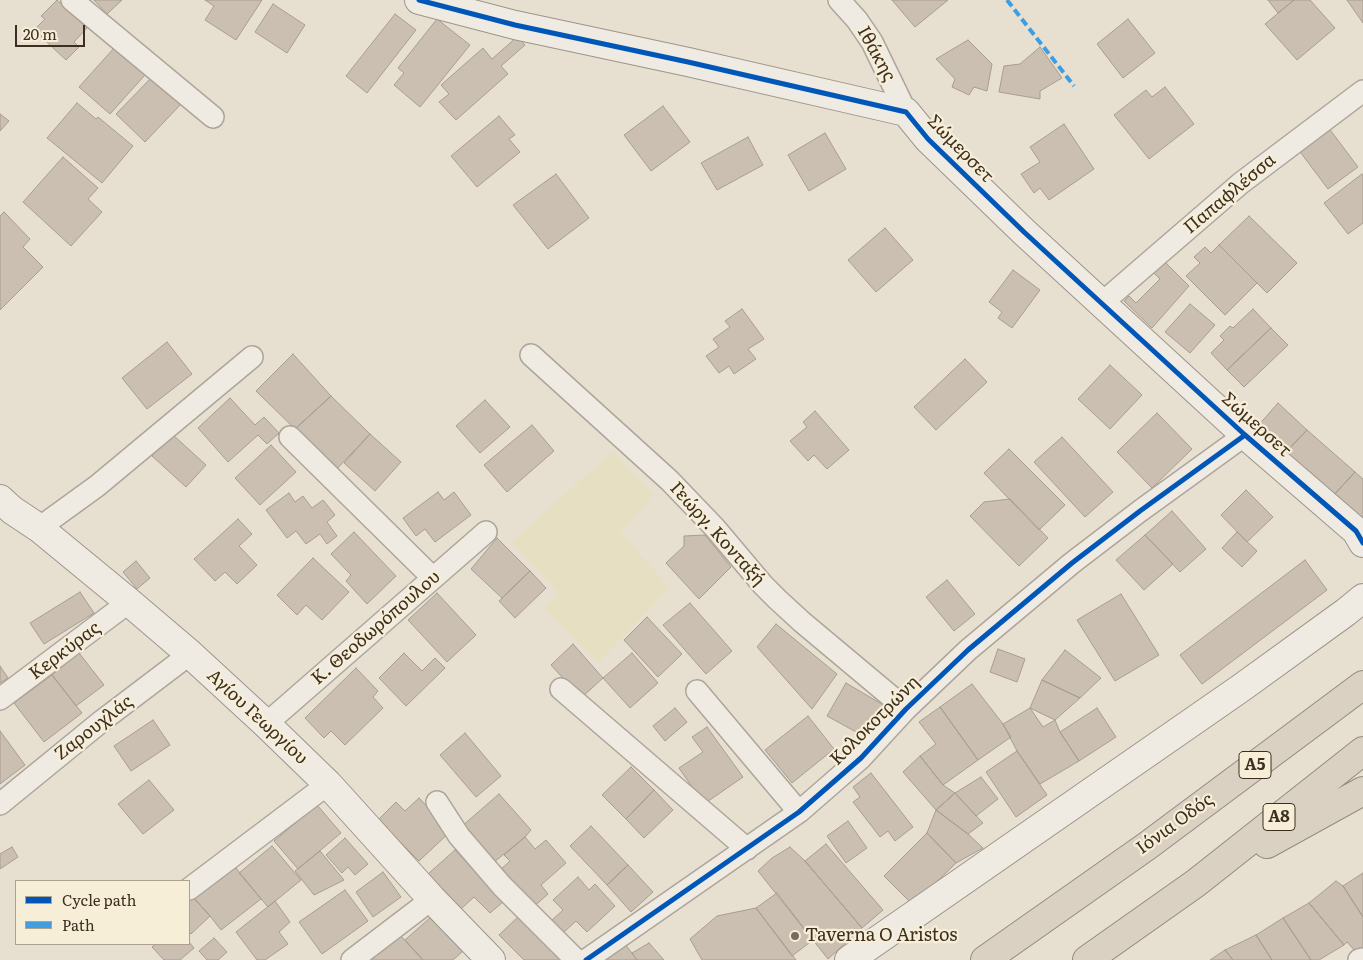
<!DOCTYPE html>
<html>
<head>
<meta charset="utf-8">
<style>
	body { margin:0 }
	#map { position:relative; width:1363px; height:960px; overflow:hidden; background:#e7e0d1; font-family:Literata,serif }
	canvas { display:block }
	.legend { position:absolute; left:15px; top:880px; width:175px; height:65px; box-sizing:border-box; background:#f7eed8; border:1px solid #ada18e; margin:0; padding:6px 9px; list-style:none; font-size:15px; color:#3d2e20 }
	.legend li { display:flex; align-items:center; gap:10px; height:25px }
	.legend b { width:25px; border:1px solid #ada18e }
	.scale { position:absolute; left:15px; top:25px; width:70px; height:22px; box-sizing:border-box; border:2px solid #3d2e20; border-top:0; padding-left:6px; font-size:15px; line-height:18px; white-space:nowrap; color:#3d2e20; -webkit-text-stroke:4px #f7eed8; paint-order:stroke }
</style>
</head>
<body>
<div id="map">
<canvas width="1363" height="960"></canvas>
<ul class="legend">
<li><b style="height:6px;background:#0057b8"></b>Cycle path</li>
<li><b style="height:6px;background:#3f9de0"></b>Path</li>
</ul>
<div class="scale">20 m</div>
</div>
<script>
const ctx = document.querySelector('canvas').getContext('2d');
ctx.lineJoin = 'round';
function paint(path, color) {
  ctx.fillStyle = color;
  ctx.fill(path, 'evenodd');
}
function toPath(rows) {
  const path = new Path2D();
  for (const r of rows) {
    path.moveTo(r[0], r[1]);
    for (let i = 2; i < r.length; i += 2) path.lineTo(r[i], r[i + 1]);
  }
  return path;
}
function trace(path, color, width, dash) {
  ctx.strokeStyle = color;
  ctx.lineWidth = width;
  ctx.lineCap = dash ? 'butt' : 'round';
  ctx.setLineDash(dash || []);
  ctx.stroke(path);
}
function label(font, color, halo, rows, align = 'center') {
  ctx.font = font + ' Literata,serif';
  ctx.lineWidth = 4.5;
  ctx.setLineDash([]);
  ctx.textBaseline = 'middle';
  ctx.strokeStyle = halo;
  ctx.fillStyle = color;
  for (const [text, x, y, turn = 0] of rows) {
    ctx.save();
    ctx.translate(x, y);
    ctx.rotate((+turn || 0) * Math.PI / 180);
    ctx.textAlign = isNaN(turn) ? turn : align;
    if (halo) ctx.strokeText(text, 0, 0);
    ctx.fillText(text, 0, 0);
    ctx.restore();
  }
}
paint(toPath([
	[612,452,654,494,620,533,670,587,598,663,544,609,559,594,511,542]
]), '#e6dfc2');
const building = toPath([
	[57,0,87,28,74,42,79,47,66,60,34,30,45,19,41,16,57,0],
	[94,0,122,0,107,14,94,0],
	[205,0,262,0,236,40,205,20,214,6,205,0],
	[892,0,948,0,915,27,892,0],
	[1268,0,1294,0,1278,13,1268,0],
	[1294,0,1310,0,1335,28,1297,60,1265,24,1294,0],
	[1347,0,1363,0,1363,23,1347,0],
	[273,4,305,25,287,53,255,32,273,4],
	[395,14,416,30,367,93,346,76,395,14],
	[437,19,470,45,420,107,394,85,404,73,398,68,437,19],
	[1128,19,1155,53,1123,78,1097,44,1128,19],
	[518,36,525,45,501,66,508,74,456,120,439,102,449,94,441,85,483,48,492,59,518,36],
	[968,40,992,64,987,91,974,87,969,95,952,87,955,79,936,59,968,40],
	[1040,47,1062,78,1040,91,1040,99,999,92,1004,66,1020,64,1040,47],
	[114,48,145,75,110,114,79,87,114,48],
	[153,76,182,103,145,142,116,114,153,76],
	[1165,87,1194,124,1149,159,1114,115,1146,90,1152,97,1165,87],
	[77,103,96,119,98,117,133,146,102,183,47,138,77,103],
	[663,106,690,142,651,171,624,135,663,106],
	[0,114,9,121,0,131,0,114],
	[499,116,515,135,509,139,520,152,477,187,451,156,499,116],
	[1064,124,1094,169,1049,200,1040,188,1034,193,1021,174,1040,162,1030,147,1064,124],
	[1328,127,1358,167,1328,189,1298,149,1328,127],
	[825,133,846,169,809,191,788,155,825,133],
	[748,137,763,165,717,190,701,163,748,137],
	[63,157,98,188,88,199,102,212,71,246,23,202,63,157],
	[556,174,589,218,548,249,513,205,556,174],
	[1362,174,1363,176,1363,223,1348,234,1324,203,1362,174],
	[4,212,30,239,23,247,43,267,0,310,0,216,4,212],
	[1249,216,1297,263,1267,293,1219,245,1249,216],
	[885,228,913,260,876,292,848,260,885,228],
	[1219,245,1257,283,1225,315,1186,276,1200,263,1194,257,1205,247,1211,253,1219,245],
	[1162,259,1189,286,1152,328,1124,301,1129,296,1136,303,1160,279,1151,270,1162,259],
	[1013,270,1040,290,1012,328,998,318,1002,312,989,302,1013,270],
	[1190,304,1215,325,1190,353,1165,332,1190,304],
	[742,309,764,339,748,349,756,359,734,374,729,366,719,373,706,356,719,347,713,339,730,327,725,321,742,309],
	[1253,309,1271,328,1227,370,1211,353,1224,340,1220,336,1230,326,1233,328,1253,309],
	[1271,328,1288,345,1244,387,1227,370,1271,328],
	[167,342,192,374,147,409,122,378,167,342],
	[293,354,331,396,295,429,256,391,293,354],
	[965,359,987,382,936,430,914,407,965,359],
	[1110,365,1142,395,1110,429,1078,399,1110,365],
	[331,396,370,434,334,472,295,429,331,396],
	[230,398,255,425,264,417,279,433,267,444,258,435,228,462,198,428,230,398],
	[485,400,510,427,480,453,456,426,485,400],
	[1278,403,1307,430,1285,453,1257,427,1278,403],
	[815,411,849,450,827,469,814,455,808,461,790,441,807,427,803,422,815,411],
	[1157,413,1192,449,1152,488,1117,452,1157,413],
	[532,425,554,451,507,492,484,465,532,425],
	[1307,430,1355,472,1332,497,1285,453,1307,430],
	[172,434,206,465,186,487,152,456,172,434],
	[370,434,401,462,375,491,344,463,370,434],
	[1062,437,1113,492,1085,517,1034,462,1062,437],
	[271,445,296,472,260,505,235,478,271,445],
	[1009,449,1065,505,1039,530,984,473,1009,449],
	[1355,472,1363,479,1363,525,1332,497,1355,472],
	[1246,490,1273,517,1247,542,1221,515,1246,490],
	[438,492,444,500,454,492,471,515,435,542,425,529,416,536,403,518,438,492],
	[289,493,295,502,303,496,312,508,323,500,335,515,327,522,337,536,327,544,320,534,306,544,296,531,287,538,266,510,289,493],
	[1010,499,1048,538,1019,566,970,516,984,502,1010,499],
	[1172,511,1206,549,1180,572,1145,535,1172,511],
	[238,519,252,534,239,546,257,565,237,584,225,572,215,581,194,559,238,519],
	[354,532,396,576,367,604,346,581,351,575,331,554,354,532],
	[1237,532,1257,551,1242,567,1222,548,1237,532],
	[705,535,731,567,699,599,666,563,684,546,684,536,705,535],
	[1145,535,1173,564,1144,590,1116,560,1145,535],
	[497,538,530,571,502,598,471,569,497,538],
	[313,558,349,592,322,620,306,605,297,615,277,595,313,558],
	[1305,560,1327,590,1202,684,1180,655,1305,560],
	[136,561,150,578,137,589,123,572,136,561],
	[530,571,546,588,515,618,499,601,530,571],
	[947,580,975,614,954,631,926,597,947,580],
	[80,592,94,613,44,644,30,623,80,592],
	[437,593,476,635,447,662,408,620,437,593],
	[1121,594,1159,655,1115,681,1077,620,1121,594],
	[690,603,732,651,706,674,663,625,690,603],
	[647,617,682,654,658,677,624,640,647,617],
	[776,624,837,674,812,709,757,647,776,624],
	[573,644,603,678,581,698,551,665,573,644],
	[998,649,1025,659,1017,682,990,672,998,649],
	[1065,650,1101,678,1080,698,1042,680,1065,650],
	[79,653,104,685,76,706,52,675,79,653],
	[404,653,422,671,435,658,445,668,406,706,379,678,404,653],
	[632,653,658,683,630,708,603,678,632,653],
	[0,666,8,678,0,683,0,666],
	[356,668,378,691,373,697,383,708,345,745,331,731,324,738,305,718,356,668],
	[52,675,82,713,44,742,14,703,52,675],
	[1042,680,1080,698,1055,720,1030,708,1042,680],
	[846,683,885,706,867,738,827,716,846,683],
	[972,684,1003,724,1011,737,978,760,940,707,972,684],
	[940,707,978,760,943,785,920,756,936,744,919,722,940,707],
	[675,708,687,722,665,741,653,726,675,708],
	[1030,708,1043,727,1055,720,1060,732,1079,761,1040,784,1017,751,1003,724,1030,708],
	[1097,708,1116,737,1079,761,1060,732,1097,708],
	[808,716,834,749,792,783,765,750,808,716],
	[153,720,170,745,131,771,114,746,153,720],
	[707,727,743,777,704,804,679,768,703,752,692,737,707,727],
	[0,731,25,765,0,784,0,731],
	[465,733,501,776,476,797,440,755,465,733],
	[1017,751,1047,795,1016,817,986,772,1017,751],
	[920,756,943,785,955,793,936,810,903,772,920,756],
	[631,767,654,790,626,819,602,795,631,767],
	[871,773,913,827,895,841,888,831,880,837,853,802,860,797,853,787,871,773],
	[981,777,998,799,976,816,955,793,981,777],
	[149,780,174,810,143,834,118,804,149,780],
	[654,790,673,810,644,838,626,819,654,790],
	[955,793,983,823,968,834,936,810,955,793],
	[499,794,531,830,525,837,493,863,461,827,499,794],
	[419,798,451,831,419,861,378,820,396,802,405,811,419,798],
	[317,805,341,833,298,869,274,841,317,805],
	[936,810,968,834,983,848,956,863,927,833,936,810],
	[848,821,867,848,846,863,827,836,848,821],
	[591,826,628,865,607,885,570,846,591,826],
	[927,833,956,863,913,905,884,876,927,833],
	[525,837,535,849,546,840,566,863,541,885,548,894,531,909,499,871,510,861,504,855,525,837],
	[345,838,368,864,355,875,348,867,342,873,326,855,345,838],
	[826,844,883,910,862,928,805,861,826,844],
	[272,846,301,880,268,907,239,873,272,846],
	[12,847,18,857,0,869,0,854,12,847],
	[790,847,805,861,862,928,828,959,758,871,772,858,790,847],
	[455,850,503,902,490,913,474,897,461,909,428,874,455,850],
	[320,851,344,880,314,895,295,871,320,851],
	[232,863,261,899,221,930,210,916,192,896,232,863],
	[628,865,653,892,631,912,607,885,628,865],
	[383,872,401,897,373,917,356,892,383,872],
	[1363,873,1363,917,1343,886,1363,873],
	[578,877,589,890,595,884,615,906,587,932,576,921,563,933,551,921,563,910,553,900,578,877],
	[1336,881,1343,886,1363,917,1363,948,1356,952,1347,942,1344,945,1309,903,1336,881],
	[345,890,368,921,322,954,299,922,345,890],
	[777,893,813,940,792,956,756,908,777,893],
	[192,896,210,916,191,934,189,931,189,899,192,896],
	[275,901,290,922,279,932,288,944,265,960,257,960,236,932,275,901],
	[1309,903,1344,945,1319,960,1311,960,1283,918,1309,903],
	[756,908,796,960,702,960,690,939,717,916,756,908],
	[521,914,566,960,524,960,499,935,521,914],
	[432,916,464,950,453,960,423,960,405,940,432,916],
	[1283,918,1311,960,1272,960,1256,935,1283,918],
	[1256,935,1272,960,1233,960,1225,950,1256,935],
	[401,936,423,960,370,960,401,936],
	[214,938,227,952,218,960,207,960,199,951,214,938],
	[189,942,194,948,180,960,164,960,152,947,156,944,189,944,189,942],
	[649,943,664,960,637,960,632,953,649,943],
	[625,944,637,960,603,960,625,944],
	[1225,950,1233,960,1210,960,1225,950]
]);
paint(building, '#cbbfb2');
trace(building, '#a89c90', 1);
const street = toPath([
	[72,0,213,117],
	[839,0,857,20,872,42,906,112],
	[1102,303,1241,183,1363,91],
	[531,355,670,481,715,528,763,585,777,599,802,622,906,709],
	[290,437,433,578],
	[39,528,97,486,252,357],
	[561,689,747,849],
	[697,691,799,812],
	[0,699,129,602],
	[266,724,486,532],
	[437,802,459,836,502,886,576,960],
	[0,804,103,720,190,654],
	[189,889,328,784],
	[352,960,432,899],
	[586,960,799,812,861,758,906,709,968,650,1072,563,1140,511,1245,435],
	[1359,960,1363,959]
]);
const secondary = toPath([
	[419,0,515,25,688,62,906,112,928,139,1024,232,1245,435,1356,531,1363,543],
	[0,499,12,510,39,528,129,602,190,654,266,724,328,784,432,899,491,960],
	[849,960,1241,688,1346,612,1363,598]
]);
const highway = toPath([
	[1267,844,1363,791],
	[985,960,1147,846,1363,685],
	[1087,960,1196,883,1363,751]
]);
trace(street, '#ada599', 24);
trace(secondary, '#9c958a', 30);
trace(highway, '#928b80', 30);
trace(street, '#efebe3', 21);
trace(secondary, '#efebe3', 28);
trace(highway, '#dad1c2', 28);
trace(toPath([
	[1007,0,1074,86]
]), '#3f9de0', 4, [8, 4]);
trace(toPath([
	[419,0,515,25,688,62,906,112,928,139,1024,232,1245,435,1356,531,1363,543],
	[586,960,799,812,861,758,906,709,968,650,1072,563,1140,511,1245,435]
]), '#0057b8', 5);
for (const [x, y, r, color] of [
	[795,936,5,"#786c5e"]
]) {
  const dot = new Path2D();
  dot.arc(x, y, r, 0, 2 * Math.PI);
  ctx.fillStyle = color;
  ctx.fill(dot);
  trace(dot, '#f7eed8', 2);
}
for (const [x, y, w] of [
	[1255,765,32],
	[1279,817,32]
]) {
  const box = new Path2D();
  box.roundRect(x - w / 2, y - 13.5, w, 27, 4);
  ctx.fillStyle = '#f7eed8';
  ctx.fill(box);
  trace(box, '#3d2e20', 1);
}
label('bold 16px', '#3d2e20', null, [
	["Α5",1255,765],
	["Α8",1279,817]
]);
label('18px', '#3d2e20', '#f7eed8', [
	["Ιθάκης",876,54,61],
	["Σώμερσετ",960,149,46],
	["Παπαφλέσσα",1230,194,-40],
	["Σώμερσετ",1256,425,42],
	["Γεώργ. Κονταξή",717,534,48],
	["Κ. Θεοδωρόπουλου",376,628,-41],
	["Κερκύρας",65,651,-37],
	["Αγίου Γεωργίου",257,717,43],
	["Κολοκοτρώνη",875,721,-45],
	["Ζαρουχλάς",94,728,-38],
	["Ιόνια Οδός",1175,824,-36]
]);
label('18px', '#3d2e20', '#f7eed8', [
	["Taverna O Aristos",805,936]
], 'left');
</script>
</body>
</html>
